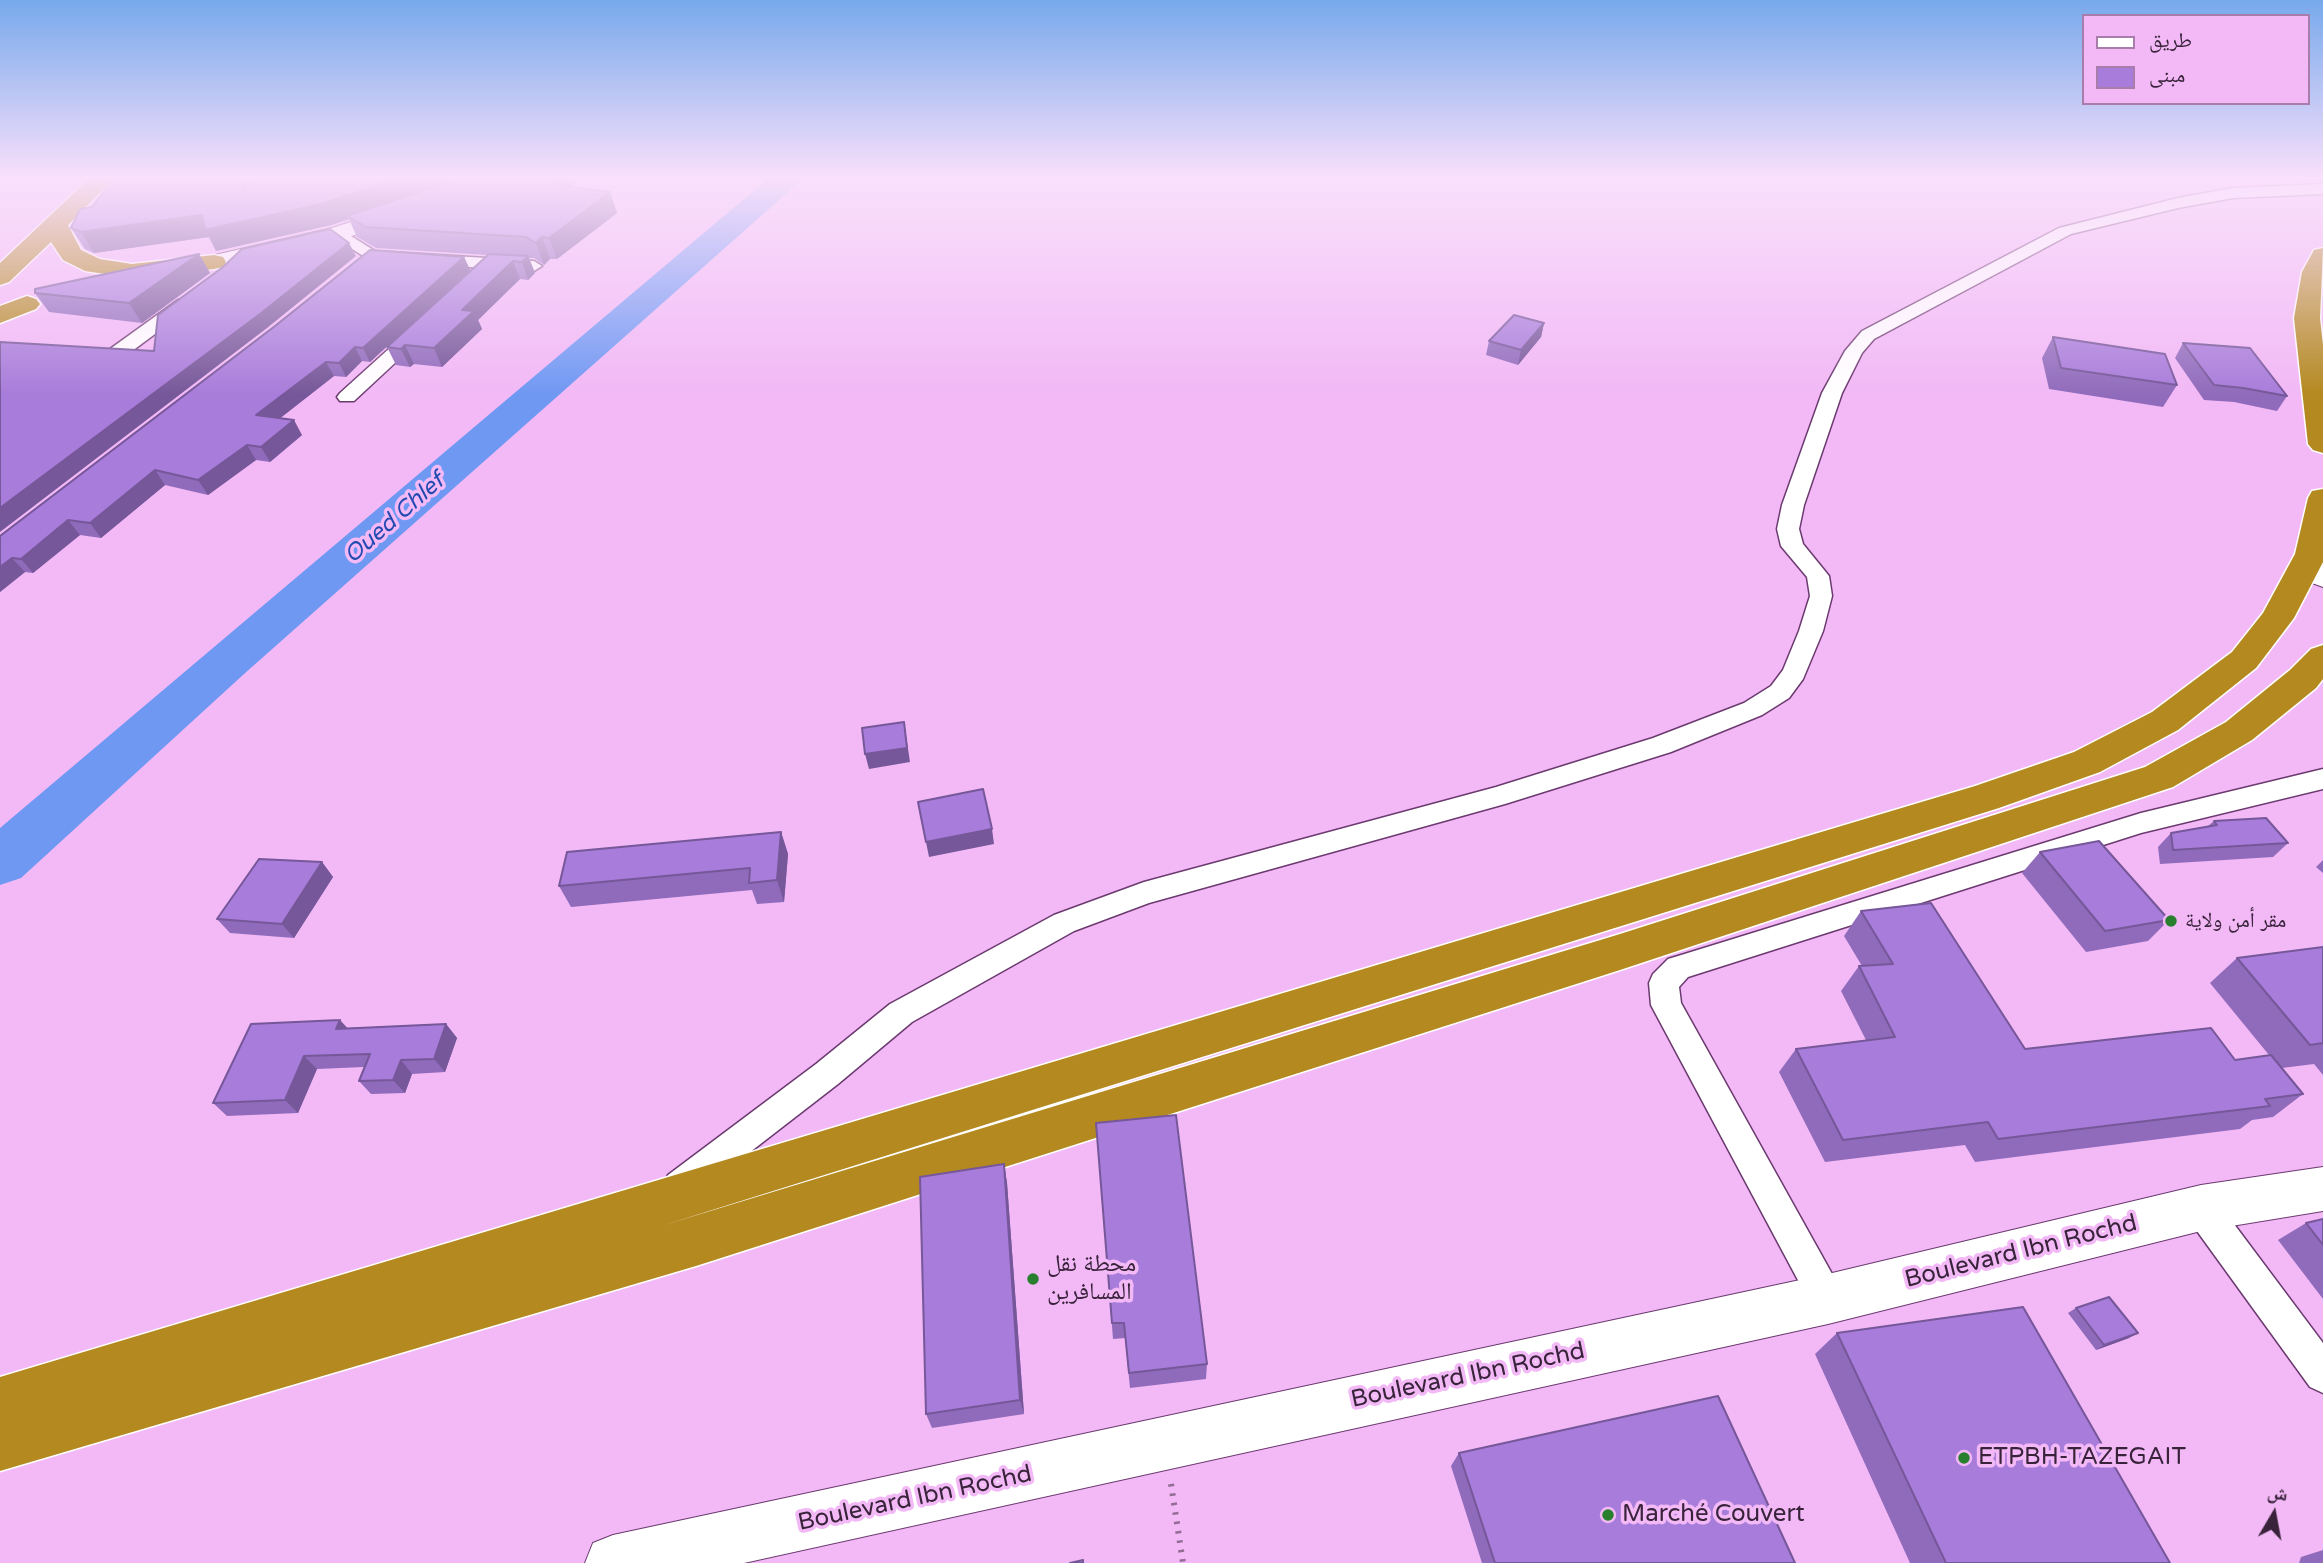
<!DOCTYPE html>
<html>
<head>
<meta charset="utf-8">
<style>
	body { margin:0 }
	#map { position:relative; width:2323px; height:1563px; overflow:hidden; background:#f2b9f6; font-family:"Varela Round","Noto Naskh Arabic",sans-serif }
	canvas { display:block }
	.legend { position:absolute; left:2082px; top:14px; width:228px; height:91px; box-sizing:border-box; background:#f2b9f6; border:2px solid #a87dab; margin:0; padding:9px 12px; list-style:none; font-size:21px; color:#39233b }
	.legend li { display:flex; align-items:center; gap:14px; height:35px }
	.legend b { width:35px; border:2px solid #a87dab }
	.north { position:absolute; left:2239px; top:1479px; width:70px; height:70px; -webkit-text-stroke:5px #f2b9f6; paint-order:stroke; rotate:10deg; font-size:19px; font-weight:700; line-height:28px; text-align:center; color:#39233b }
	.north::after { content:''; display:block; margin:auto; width:24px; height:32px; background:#39233b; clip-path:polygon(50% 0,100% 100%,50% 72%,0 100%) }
</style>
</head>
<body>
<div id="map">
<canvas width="2323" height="1563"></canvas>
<ul class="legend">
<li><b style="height:9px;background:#fff"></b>طريق</li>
<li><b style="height:19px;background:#a87cda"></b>مبنى</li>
</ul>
<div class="north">ش</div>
</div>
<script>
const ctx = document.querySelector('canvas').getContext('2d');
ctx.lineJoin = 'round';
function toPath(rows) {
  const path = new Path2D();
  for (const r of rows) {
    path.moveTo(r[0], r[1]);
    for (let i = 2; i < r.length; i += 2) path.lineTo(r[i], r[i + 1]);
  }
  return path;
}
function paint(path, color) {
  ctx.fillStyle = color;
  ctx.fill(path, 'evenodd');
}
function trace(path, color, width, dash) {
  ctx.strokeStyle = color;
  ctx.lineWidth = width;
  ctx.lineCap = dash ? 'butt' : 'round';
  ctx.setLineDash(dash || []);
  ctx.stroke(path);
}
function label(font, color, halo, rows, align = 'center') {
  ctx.font = font + ' "Varela Round","Noto Naskh Arabic",sans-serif';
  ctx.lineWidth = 7;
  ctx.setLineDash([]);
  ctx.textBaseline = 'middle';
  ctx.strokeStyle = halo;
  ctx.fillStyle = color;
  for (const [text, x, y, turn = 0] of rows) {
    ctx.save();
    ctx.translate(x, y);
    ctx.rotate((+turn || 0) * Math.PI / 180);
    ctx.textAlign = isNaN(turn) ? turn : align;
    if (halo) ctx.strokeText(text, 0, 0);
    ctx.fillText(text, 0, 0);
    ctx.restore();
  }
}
paint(toPath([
	[770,177,805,177,244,674,21,878,0,885,0,828,770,177]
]), '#6f98f3');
const street = toPath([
	[2323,184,2323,194,2233,198,2178,208,2071,234,1874,339,1862,353,1842,393,1804,505,1799,529,1803,544,1829,576,1832,596,1823,631,1803,679,1789,698,1762,715,1671,752,1505,804,1149,903,1074,931,912,1022,838,1084,692,1197,680,1202,668,1197,663,1186,668,1175,816,1064,890,1004,1054,915,1144,882,1496,787,1653,738,1744,703,1771,686,1783,670,1799,631,1810,596,1807,577,1781,546,1777,529,1782,505,1822,393,1845,351,1862,331,2059,228,2178,198,2233,188,2323,184],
	[338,228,375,251,534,261,542,266,534,271,371,261,332,236,330,233,338,228],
	[184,299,190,300,193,304,190,308,124,357,110,357,108,353,110,349,178,300,184,299],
	[418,327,424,328,427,332,424,336,354,401,340,401,337,397,340,393,412,328,418,327],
	[2323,769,2323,789,2141,833,1688,977,1679,987,1681,1003,1846,1299,1841,1312,1828,1317,1815,1312,1651,1005,1649,983,1653,974,1668,959,1678,956,2141,813,2323,769],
	[2201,1192,2213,1196,2323,1343,2323,1393,2310,1387,2189,1220,2184,1208,2189,1196,2201,1192]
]);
const secondary = toPath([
	[469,177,495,177,492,182,462,198,346,238,175,278,167,276,163,271,167,266,332,228,375,214,446,188,469,177],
	[2304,559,2323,565,2323,587,2293,576,2288,569,2293,562,2304,559],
	[2323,1167,2323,1211,2201,1231,1828,1324,744,1563,585,1563,593,1543,613,1535,1828,1274,2201,1185,2323,1167]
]);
const highway = toPath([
	[91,177,115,177,68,225,81,250,100,259,132,264,214,255,223,257,226,262,223,267,214,269,132,278,85,271,63,260,51,242,9,282,0,285,0,263,91,177],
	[2323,248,2320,318,2323,345,2323,453,2313,450,2308,444,2294,318,2302,272,2314,250,2323,248],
	[27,296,36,299,40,304,36,309,0,323,0,306,27,296],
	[2323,489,2323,562,2294,618,2256,668,2178,730,2100,772,1999,808,661,1226,1620,934,2145,767,2226,722,2290,670,2311,649,2323,645,2323,679,2316,688,2252,740,2173,787,1620,970,696,1266,0,1471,0,1377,1975,786,2074,752,2152,712,2232,652,2263,613,2295,554,2308,498,2312,491,2323,489]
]);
trace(street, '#6b3a6f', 3);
trace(secondary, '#6b3a6f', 2);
trace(highway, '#fff', 3);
trace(toPath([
	[1171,1484,1183,1563]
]), '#936c96', 6, [2.5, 7]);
paint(street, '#fff');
paint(secondary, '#fff');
paint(highway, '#b48920');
paint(toPath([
	[115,177,580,177,572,186,610,192,617,213,557,259,550,259,544,265,534,258,529,258,535,273,528,280,520,279,478,320,482,329,442,367,414,364,410,367,396,365,387,347,488,255,376,248,357,237,349,219,331,225,216,251,209,237,94,253,85,249,71,228,92,207],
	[199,254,210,273,142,323,49,312,35,293],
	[464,257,470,270,370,362,362,361,346,377,334,376,279,419,302,435,270,462,256,460,208,495,165,485,101,538,80,535,33,573,25,572,0,592,0,536],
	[1544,323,1541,337,1518,365,1486,355,1489,341],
	[2053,337,2177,385,2163,407,2049,389,2042,358],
	[2183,343,2287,396,2277,411,2234,402,2204,400,2175,358],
	[2214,821,2288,843,2273,857,2160,864,2158,847,2171,833,2208,826],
	[781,832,788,854,784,902,757,904,752,890,571,907,559,886],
	[2040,852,2169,920,2148,941,2086,952,2022,873],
	[2323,860,2323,873,2316,867],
	[322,862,333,877,294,938,230,933,217,919],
	[1861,911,2025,1049,2235,1060,2269,1055,2210,983,2237,958,2323,947,2323,1075,2314,1064,2282,1068,2303,1094,2273,1117,2252,1120,2240,1129,1975,1162,1965,1145,1825,1162,1779,1072,1796,1049,1866,1040,1841,991,1859,966,1862,966,1844,936],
	[446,1024,457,1038,445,1072,412,1074,405,1093,371,1094,359,1081,364,1067,317,1069,298,1113,227,1116,213,1103,348,1028],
	[1096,1123,1207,1364,1206,1379,1130,1388,1125,1338,1113,1339],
	[1004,1164,1007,1183,1024,1414,932,1428,926,1414],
	[2323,1219,2323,1299,2278,1240,2306,1223],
	[2076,1308,2129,1338,2096,1350,2068,1313],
	[1837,1333,2170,1563,1910,1563,1815,1354],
	[1459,1453,1795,1563,1482,1563,1451,1466],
	[2323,1550,2323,1563,2299,1563,2301,1557]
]), '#906bbb');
paint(toPath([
	[249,177,271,177,242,189],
	[403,177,464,177,347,216,349,219,331,225,216,251,209,237,94,253,81,232],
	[557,177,580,177,559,204,551,184],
	[610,192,617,213,557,259,549,238],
	[542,237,550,259,544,265,536,243],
	[349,243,356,256,267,328,0,532,0,508],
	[199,254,210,273,142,323,129,303],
	[528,256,535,273,528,280,522,262],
	[464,257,470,270,370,362,363,348],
	[513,261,520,279,478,320,482,329,442,367,434,348,462,310],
	[1544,323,1541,337,1518,365,1521,350],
	[405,345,414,364,410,367,401,349],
	[355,347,362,361,346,377,339,363],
	[326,362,334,376,265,430,256,415],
	[294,420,302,435,270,462,261,447],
	[247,445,256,460,208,495,198,480],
	[155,470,165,485,101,538,90,523],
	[68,520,80,535,33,573,21,559],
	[12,558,25,572,0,592,0,567],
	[904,722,910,762,869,769,865,754],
	[992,829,994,844,929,857,926,842],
	[781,832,788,854,784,902,777,880],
	[322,862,333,877,294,938,282,924],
	[340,1020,352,1033,336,1029],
	[446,1024,457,1038,445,1072,434,1059],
	[304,1056,317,1069,298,1113,285,1100],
	[401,1060,412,1074,405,1093,393,1080],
	[1004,1164,1007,1183,1024,1414,1020,1400],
	[2138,1333,2129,1338,2096,1350,2104,1345]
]), '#765799');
const building = toPath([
	[115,177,249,177,242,189,258,177,403,177,321,204,205,230,202,215,81,232,71,228,80,209,92,207,115,177],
	[461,177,557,177,551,184,610,192,549,238,542,237,536,243,526,237,366,227,347,216,455,180,461,177],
	[330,229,349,243,260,314,0,508,0,342,154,351,158,315,223,267,242,249,330,229],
	[370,250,464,257,363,348,355,347,339,363,326,362,256,415,294,420,261,447,247,445,198,480,155,470,90,523,68,520,21,559,12,558,0,567,0,536,275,326,370,250],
	[199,254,129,303,35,293,35,289,199,254],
	[489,254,528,256,522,262,513,261,462,310,474,311,434,348,405,345,401,349,387,347,489,254],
	[1514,315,1544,323,1521,350,1489,341,1514,315],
	[2053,337,2165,354,2177,385,2061,368,2053,337],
	[2183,343,2250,348,2287,396,2243,388,2214,385,2183,343],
	[904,722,907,748,865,754,862,728,904,722],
	[983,789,992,829,926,842,918,802,983,789],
	[2266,818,2288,843,2173,850,2171,833,2217,825,2214,821,2266,818],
	[781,832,777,880,749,883,750,868,559,886,567,852,781,832],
	[2099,841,2169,920,2105,931,2040,852,2099,841],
	[259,859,322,862,282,924,217,919,259,859],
	[1931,903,2025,1049,2211,1028,2235,1060,2271,1055,2303,1094,2265,1099,2270,1106,1998,1139,1988,1122,1843,1140,1796,1049,1895,1037,1859,966,1893,964,1861,911,1931,903],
	[2323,947,2323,1043,2310,1045,2237,958,2323,947],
	[340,1020,336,1029,446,1024,434,1059,401,1060,393,1080,359,1081,370,1054,304,1056,285,1100,213,1103,251,1024,340,1020],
	[1176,1115,1207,1364,1129,1373,1124,1323,1112,1323,1096,1123,1176,1115],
	[1004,1164,1020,1400,926,1414,920,1177,1004,1164],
	[2323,1219,2323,1245,2306,1223,2323,1219],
	[2109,1297,2138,1333,2104,1345,2076,1308,2109,1297],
	[2023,1307,2170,1563,1946,1563,1837,1333,2023,1307],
	[1718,1396,1795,1563,1495,1563,1459,1453,1718,1396],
	[1083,1560,1083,1563,1070,1563,1083,1560]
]);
paint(building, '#a87cda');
trace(building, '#765799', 2);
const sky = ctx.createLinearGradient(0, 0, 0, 395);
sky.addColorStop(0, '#77a9ec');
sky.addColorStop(0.45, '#f9e0fb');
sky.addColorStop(1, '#f9e0fb00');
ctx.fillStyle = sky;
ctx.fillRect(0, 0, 2323, 395);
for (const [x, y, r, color] of [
	[2171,921,7,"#28802f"],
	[1033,1279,7,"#28802f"],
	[1964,1458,7,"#28802f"],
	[1608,1515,7,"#28802f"]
]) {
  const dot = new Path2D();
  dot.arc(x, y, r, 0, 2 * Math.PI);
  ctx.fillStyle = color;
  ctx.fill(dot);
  trace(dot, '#f2b9f6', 2.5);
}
label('21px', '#39233b', '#f2b9f6', [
	["مقر أمن ولاية",2185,921]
], 'left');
label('italic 23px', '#224ab1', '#f2b9f6', [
	["Oued Chlef",395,519,-41]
]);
label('24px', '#39233b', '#f2b9f6', [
	["Boulevard Ibn Rochd",2021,1252,-14],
	["Boulevard Ibn Rochd",1468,1376,-12],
	["Boulevard Ibn Rochd",915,1499,-12]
]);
label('24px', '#39233b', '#f2b9f6', [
	["محطة نقل",1047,1265],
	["المسافرين",1047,1293],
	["ETPBH-TAZEGAIT",1978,1458],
	["Marché Couvert",1622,1515]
], 'left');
</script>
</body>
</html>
